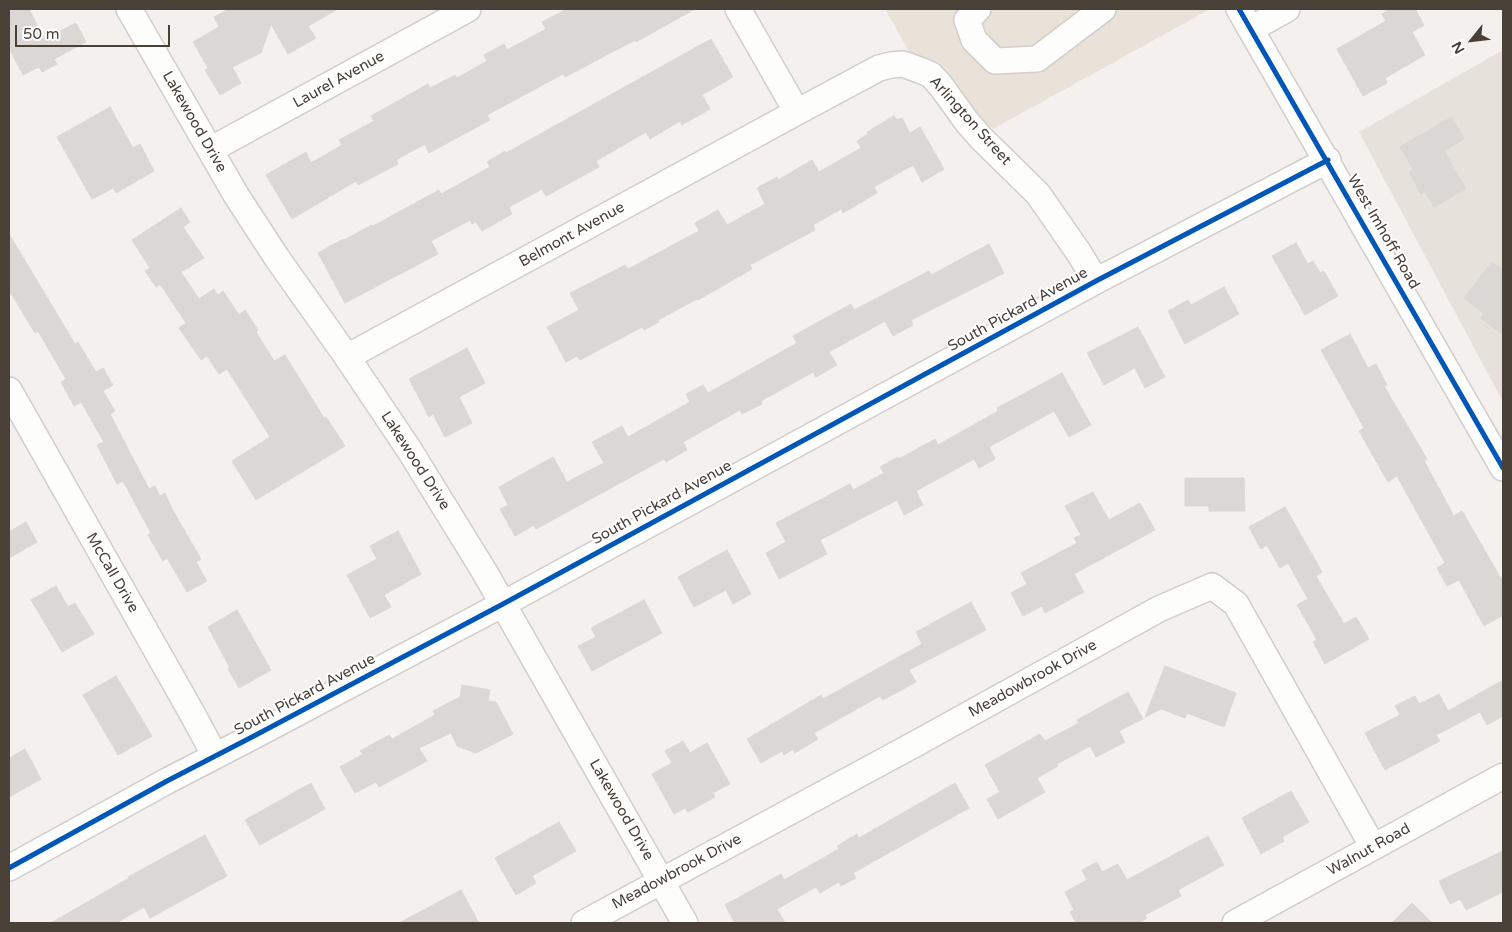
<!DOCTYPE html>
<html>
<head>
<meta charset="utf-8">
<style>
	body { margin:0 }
	#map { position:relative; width:1512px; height:932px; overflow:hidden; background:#f3f0ed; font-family:"Varela Round",sans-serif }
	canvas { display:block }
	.frame { position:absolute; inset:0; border:10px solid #494138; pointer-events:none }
	.north { position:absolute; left:1447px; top:15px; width:50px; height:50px; -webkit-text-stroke:4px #fff; paint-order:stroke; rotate:241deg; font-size:14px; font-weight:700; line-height:20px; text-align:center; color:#494138 }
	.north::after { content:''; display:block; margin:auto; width:18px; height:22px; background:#494138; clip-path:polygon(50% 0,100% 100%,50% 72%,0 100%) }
	.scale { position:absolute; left:15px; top:25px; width:155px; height:22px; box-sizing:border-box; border:2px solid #494138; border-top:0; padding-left:6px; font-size:15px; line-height:18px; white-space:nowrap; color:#494138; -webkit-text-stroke:4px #fff; paint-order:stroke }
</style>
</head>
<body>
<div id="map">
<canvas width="1512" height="932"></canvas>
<div class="frame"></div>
<div class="north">N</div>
<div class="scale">50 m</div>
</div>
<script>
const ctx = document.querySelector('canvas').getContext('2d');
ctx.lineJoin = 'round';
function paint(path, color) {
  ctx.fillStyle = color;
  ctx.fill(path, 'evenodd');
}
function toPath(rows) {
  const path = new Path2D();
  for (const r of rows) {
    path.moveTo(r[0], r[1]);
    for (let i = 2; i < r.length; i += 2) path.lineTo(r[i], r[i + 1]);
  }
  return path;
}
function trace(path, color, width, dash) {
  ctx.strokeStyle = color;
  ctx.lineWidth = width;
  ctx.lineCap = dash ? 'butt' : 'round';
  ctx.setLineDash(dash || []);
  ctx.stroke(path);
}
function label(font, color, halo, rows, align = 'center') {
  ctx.font = font + ' "Varela Round",sans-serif';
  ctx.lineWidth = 4;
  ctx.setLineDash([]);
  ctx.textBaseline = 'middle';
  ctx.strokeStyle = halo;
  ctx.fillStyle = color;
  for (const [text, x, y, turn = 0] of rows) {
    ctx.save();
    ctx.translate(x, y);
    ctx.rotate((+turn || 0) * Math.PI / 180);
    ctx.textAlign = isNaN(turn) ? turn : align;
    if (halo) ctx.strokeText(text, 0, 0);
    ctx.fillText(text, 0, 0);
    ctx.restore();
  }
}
paint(toPath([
	[1503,50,1503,402,1359,132]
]), '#e7e1db');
paint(toPath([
	[885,9,1210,9,993,129,969,107,946,73,929,60,910,53]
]), '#e9e2d9');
const building = toPath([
	[15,9,29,9,44,39,76,23,86,42,54,59,57,64,42,72,39,67,23,75,9,48,9,12,15,9],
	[229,9,338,9,308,26,316,38,288,54,271,24,261,53,232,67,241,83,220,95,205,70,208,68,193,42,219,27,214,17,229,9],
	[567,9,695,9,636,42,635,40,565,77,563,74,487,115,490,120,429,153,425,144,396,160,398,164,358,185,356,181,292,219,266,175,306,152,311,163,342,145,339,140,374,121,371,116,428,84,430,88,455,75,457,78,487,61,484,55,504,44,507,50,546,29,542,22,567,9],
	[1390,9,1415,9,1424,25,1412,32,1425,55,1385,78,1387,83,1363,96,1337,49,1386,21,1382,14,1390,9],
	[711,39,733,77,702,95,710,109,682,125,680,121,650,139,646,132,596,161,599,167,577,179,546,196,542,189,509,207,512,214,482,231,476,222,472,224,470,220,431,241,438,254,345,303,318,253,343,239,344,240,372,225,373,226,439,190,441,194,490,167,487,162,505,151,506,153,711,39],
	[110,107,133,148,140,144,154,171,116,193,113,188,92,199,57,137,110,107],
	[894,116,897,120,902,118,910,133,920,127,944,169,922,182,913,165,874,187,877,193,843,213,841,209,813,225,815,230,750,265,752,269,698,300,697,299,658,320,659,322,644,330,642,327,580,360,577,356,566,362,547,327,579,310,570,293,625,265,628,269,699,231,695,223,718,210,727,225,765,204,757,188,777,177,778,180,812,160,819,172,861,148,857,141,868,134,867,132,894,116],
	[1452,117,1464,139,1444,151,1466,189,1434,207,1425,191,1421,194,1409,172,1413,169,1400,147,1452,117],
	[181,208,190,222,183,227,204,258,181,272,199,299,214,289,218,295,223,291,239,315,245,310,258,330,256,332,274,361,285,355,324,418,326,417,345,446,256,500,232,461,270,437,227,369,219,374,207,356,201,360,179,328,186,323,160,284,156,287,145,271,150,268,132,240,181,208],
	[9,234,75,344,78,342,96,372,103,368,113,385,103,391,115,411,110,414,149,489,155,486,160,496,165,493,172,509,201,559,196,562,207,581,187,592,167,558,163,561,148,535,151,533,123,481,117,484,97,445,104,442,81,402,74,406,61,382,66,379,38,331,35,333,9,290,9,234],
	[1296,243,1308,264,1313,261,1320,273,1324,271,1338,296,1305,315,1272,256,1296,243],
	[989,244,1004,273,911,320,913,325,893,336,885,321,829,352,837,365,816,377,813,372,761,401,762,404,742,414,740,410,683,442,687,450,666,462,664,459,536,529,534,525,515,536,500,509,508,505,499,487,553,457,567,482,604,463,592,442,622,426,628,437,690,402,686,394,703,385,708,393,797,343,793,336,851,304,854,310,929,271,931,275,989,244],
	[1492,262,1503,270,1503,335,1481,318,1484,314,1464,298,1492,262],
	[1224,287,1239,314,1185,344,1168,311,1188,300,1191,305,1224,287],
	[1138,327,1165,377,1145,388,1135,368,1104,385,1087,353,1138,327],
	[1350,334,1368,368,1376,364,1387,385,1384,386,1427,459,1424,461,1454,516,1462,511,1503,582,1503,615,1484,626,1459,580,1447,586,1437,568,1445,563,1397,476,1388,482,1359,431,1364,428,1321,350,1350,334],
	[467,348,485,383,459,397,472,423,445,437,433,414,429,417,409,379,467,348],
	[1062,373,1091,425,1069,437,1054,411,989,447,995,459,979,468,974,459,916,491,923,505,904,515,897,500,820,540,827,554,779,579,766,553,786,542,776,523,850,484,853,490,884,473,880,467,898,457,899,459,935,439,938,445,998,411,997,408,1062,373],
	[1185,478,1244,478,1245,511,1209,511,1209,506,1185,506,1185,478],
	[1093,492,1109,520,1140,503,1155,530,1074,574,1084,592,1045,613,1042,606,1023,616,1011,593,1027,584,1021,573,1077,543,1074,538,1081,535,1065,506,1093,492],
	[1285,507,1322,572,1316,576,1344,624,1356,617,1369,639,1325,664,1313,642,1317,640,1297,605,1308,599,1288,563,1280,568,1267,545,1261,549,1249,527,1285,507],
	[26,522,37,542,9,558,9,532,26,522],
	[398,531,421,574,384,595,391,607,370,618,347,575,377,559,370,546,398,531],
	[727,550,751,594,733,604,726,590,694,607,678,577,727,550],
	[56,586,68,607,75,603,94,634,62,652,31,600,56,586],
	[644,600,662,633,592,671,578,646,596,637,591,628,644,600],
	[971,602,986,630,909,670,916,682,883,700,880,696,814,733,818,739,795,753,793,749,784,755,782,751,761,763,747,739,821,695,823,699,922,644,916,632,971,602],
	[237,610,271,670,239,688,228,669,230,668,208,627,237,610],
	[1165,666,1236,693,1224,727,1187,713,1185,718,1161,709,1145,717,1165,666],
	[116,676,152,736,118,755,83,695,116,676],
	[1503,680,1503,716,1487,725,1480,712,1436,735,1440,741,1385,770,1365,733,1400,715,1395,706,1415,696,1419,704,1439,694,1448,711,1503,680],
	[462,685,490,690,488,701,496,702,513,734,476,753,457,746,451,733,419,748,427,761,379,787,376,782,355,793,340,767,363,754,360,751,389,735,392,739,435,715,433,711,460,697,462,685],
	[1128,692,1143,719,1119,731,1125,742,1096,757,1090,746,1057,764,1058,766,1037,778,1045,792,998,819,987,799,1000,792,985,765,1040,734,1045,741,1079,723,1077,720,1128,692],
	[683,741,690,753,707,743,730,784,713,793,715,797,688,812,685,808,674,814,652,774,672,763,665,751,683,741],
	[25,749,41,779,9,797,9,758,25,749],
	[311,783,325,809,260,845,245,820,311,783],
	[955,783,969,808,853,873,856,878,841,886,839,882,820,893,816,887,777,909,785,923,735,923,725,905,781,874,784,880,839,849,837,846,857,834,859,838,955,783],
	[1291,791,1309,822,1282,837,1284,841,1261,854,1242,818,1291,791],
	[559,822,576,851,532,876,536,883,516,895,495,858,559,822],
	[205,835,227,876,150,918,144,907,116,923,51,923,129,878,128,877,205,835],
	[1208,836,1224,865,1178,890,1181,896,1145,915,1147,918,1138,923,1076,923,1070,912,1074,910,1065,892,1087,880,1082,870,1097,862,1102,872,1118,864,1127,880,1208,836],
	[1503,851,1503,892,1466,910,1460,899,1450,904,1439,881,1503,851],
	[461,890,479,923,399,923,461,890],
	[1412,903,1432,923,1392,923,1412,903]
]);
paint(building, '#dbd7d4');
trace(building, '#dbd7d3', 1);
const minor = toPath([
	[129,9,236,195,277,258,347,357,410,451,484,571,685,923],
	[738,9,797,112],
	[978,9,967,20,974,40,995,61,1037,59,1103,9],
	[1239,9,1503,468],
	[1251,29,1287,9],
	[210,150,468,9],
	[347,357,797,112,879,68,891,65,903,64,922,71,931,75,941,86,967,122,981,138,1038,194,1079,253,1096,281],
	[9,390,193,715,215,756],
	[9,868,167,781,252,737,503,604,1096,281,1328,160],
	[584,923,917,743,1159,609,1212,586,1236,604,1373,847],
	[1235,923,1503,776]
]);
trace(minor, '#d1cecb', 28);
trace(minor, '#fdfdfc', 25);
trace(toPath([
	[1239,9,1503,468],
	[9,868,167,781,252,737,503,604,1096,281,1328,160]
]), '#0057b8', 5);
label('15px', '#494138', '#fff', [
	["Laurel Avenue",339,80,-29],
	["Arlington Street",970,121,48],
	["Lakewood Drive",194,122,60],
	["West Imhoff Road",1383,232,60],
	["Belmont Avenue",572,235,-29],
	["South Pickard Avenue",1018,310,-29],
	["Lakewood Drive",415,461,57],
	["South Pickard Avenue",662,503,-29],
	["McCall Drive",112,573,60],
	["Meadowbrook Drive",1033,679,-29],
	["South Pickard Avenue",305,695,-28],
	["Lakewood Drive",621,810,60],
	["Walnut Road",1369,850,-29],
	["Meadowbrook Drive",677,872,-28]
]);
</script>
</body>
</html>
